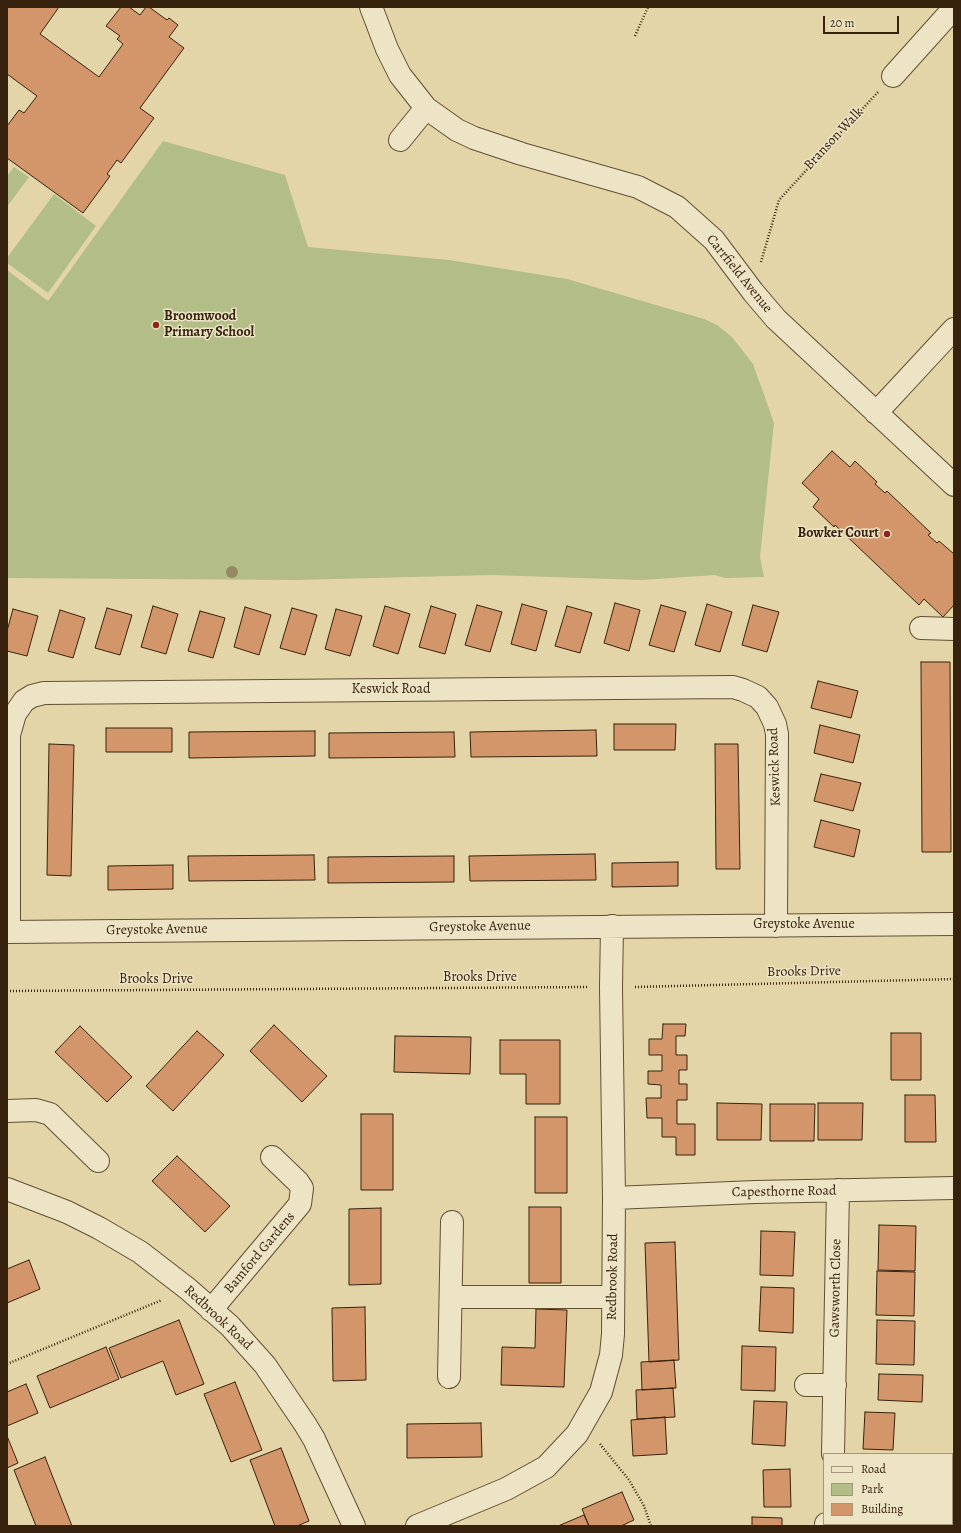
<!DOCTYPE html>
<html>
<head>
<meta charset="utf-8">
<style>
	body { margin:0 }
	#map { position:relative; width:961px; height:1533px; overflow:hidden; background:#e3d5a7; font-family:Alegreya,serif }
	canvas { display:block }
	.frame { position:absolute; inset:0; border:8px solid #37220d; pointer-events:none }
	.legend { position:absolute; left:823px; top:1453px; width:130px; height:72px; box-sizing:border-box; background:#ede4c6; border:1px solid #a4967c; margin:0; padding:5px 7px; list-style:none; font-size:12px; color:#37220d }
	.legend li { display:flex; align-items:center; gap:8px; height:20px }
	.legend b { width:20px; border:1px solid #a4967c }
	.scale { position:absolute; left:823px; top:16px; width:76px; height:18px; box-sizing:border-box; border:2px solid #37220d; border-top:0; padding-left:5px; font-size:12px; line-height:14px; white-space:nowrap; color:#37220d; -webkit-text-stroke:3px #ede4c6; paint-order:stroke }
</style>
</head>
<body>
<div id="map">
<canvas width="961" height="1533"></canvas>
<div class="frame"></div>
<ul class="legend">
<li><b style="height:5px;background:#ede4c6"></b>Road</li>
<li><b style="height:11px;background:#b3bd88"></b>Park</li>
<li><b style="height:11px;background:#d3966b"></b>Building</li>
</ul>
<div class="scale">20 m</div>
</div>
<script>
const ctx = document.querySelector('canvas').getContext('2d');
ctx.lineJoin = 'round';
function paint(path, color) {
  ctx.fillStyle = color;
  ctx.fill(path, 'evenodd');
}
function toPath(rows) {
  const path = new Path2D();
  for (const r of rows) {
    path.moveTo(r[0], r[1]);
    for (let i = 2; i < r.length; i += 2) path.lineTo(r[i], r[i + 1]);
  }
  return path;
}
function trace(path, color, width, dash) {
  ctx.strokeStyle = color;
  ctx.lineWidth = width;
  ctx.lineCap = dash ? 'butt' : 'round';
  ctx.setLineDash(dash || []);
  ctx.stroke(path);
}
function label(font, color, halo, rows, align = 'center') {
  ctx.font = font + ' Alegreya,serif';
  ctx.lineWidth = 3;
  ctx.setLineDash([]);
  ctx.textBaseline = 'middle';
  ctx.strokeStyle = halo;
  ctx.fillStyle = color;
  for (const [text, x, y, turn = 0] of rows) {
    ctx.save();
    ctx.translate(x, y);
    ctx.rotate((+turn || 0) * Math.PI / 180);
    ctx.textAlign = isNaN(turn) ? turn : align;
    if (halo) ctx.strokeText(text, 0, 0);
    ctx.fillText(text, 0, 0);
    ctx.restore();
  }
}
paint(toPath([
	[163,141,285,175,308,247,449,260,567,279,704,319,717,325,732,337,753,364,774,423,760,557,764,577,725,578,715,575,642,580,491,575,295,580,7,578,7,270,48,301],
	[14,167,29,177,7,207,7,176],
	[54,194,96,226,48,293,7,263,7,258]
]), '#b3bd88');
const building = toPath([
	[7,7,59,7,40,34,99,77,123,44,117,39,120,36,106,26,121,7,129,7,140,15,146,7,149,7,167,20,169,18,178,25,169,37,184,48,140,108,154,118,121,163,117,160,107,174,110,176,83,213,7,158,7,126,19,110,24,113,37,96,7,74,7,7],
	[832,451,850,467,855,461,877,482,875,484,885,493,887,491,931,533,928,535,937,543,939,541,954,554,954,605,943,617,924,599,919,605,835,525,834,527,813,507,819,499,802,483,832,451],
	[615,603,640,610,629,651,604,643,615,603],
	[522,604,547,611,536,651,511,644,522,604],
	[707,604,732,612,720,652,695,645,707,604],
	[477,605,502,612,490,652,465,645,477,605],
	[661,605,686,612,674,652,649,645,661,605],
	[753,605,779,612,767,652,742,645,753,605],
	[153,606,178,614,166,654,141,647,153,606],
	[385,606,410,614,398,654,373,646,385,606],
	[431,606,456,614,445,654,419,647,431,606],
	[567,606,592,613,580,653,555,646,567,606],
	[245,607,271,615,259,655,234,647,245,607],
	[107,608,132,615,120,655,95,648,107,608],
	[292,608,317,615,305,655,280,648,292,608],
	[13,609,38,616,27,656,7,651,7,631,13,609],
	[336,609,362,616,350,656,325,649,336,609],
	[60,610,85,618,73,658,48,651,60,610],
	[200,611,225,618,213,658,188,651,200,611],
	[921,662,950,662,951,852,922,852,921,662],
	[818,681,858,691,851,718,811,708,818,681],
	[614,724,676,724,675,750,614,750,614,724],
	[820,725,860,735,853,763,814,753,820,725],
	[106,728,172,728,172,752,106,752,106,728],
	[596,730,597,756,471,757,470,732,596,730],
	[315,731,315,756,189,758,189,732,315,731],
	[454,732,455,757,329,758,329,733,454,732],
	[49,744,74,745,71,876,47,875,49,744],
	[715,744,738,744,740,869,716,869,715,744],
	[821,774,861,783,853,811,814,801,821,774],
	[821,820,860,830,854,857,814,847,821,820],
	[595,854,596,880,470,881,469,856,595,854],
	[314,855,315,880,189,881,188,856,314,855],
	[454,856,454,882,328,883,328,857,454,856],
	[678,862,678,886,612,887,612,863,678,862],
	[173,865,173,889,108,890,108,866,173,865],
	[663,1024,686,1024,685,1036,676,1036,676,1055,687,1055,687,1070,679,1070,679,1084,687,1084,687,1100,677,1100,677,1124,695,1124,695,1155,676,1155,676,1137,662,1137,662,1118,647,1118,646,1098,661,1098,661,1085,648,1084,648,1071,662,1071,662,1055,649,1055,649,1039,662,1039,663,1024],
	[274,1025,327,1076,302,1102,250,1051,274,1025],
	[80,1026,132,1077,107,1102,55,1052,80,1026],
	[197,1031,224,1055,173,1111,146,1086,197,1031],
	[891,1033,921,1033,921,1080,891,1080,891,1033],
	[395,1036,471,1037,470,1074,394,1072,395,1036],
	[500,1040,560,1040,560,1104,526,1104,526,1074,500,1074,500,1040],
	[905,1095,935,1095,936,1142,905,1142,905,1095],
	[717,1103,762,1104,761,1140,717,1140,717,1103],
	[818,1103,863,1103,862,1140,818,1140,818,1103],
	[770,1104,815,1104,814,1141,770,1141,770,1104],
	[361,1114,393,1114,393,1190,361,1190,361,1114],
	[535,1117,567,1117,567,1193,535,1193,535,1117],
	[177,1156,230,1206,205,1232,152,1181,177,1156],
	[529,1207,561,1207,561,1283,529,1283,529,1207],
	[381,1208,381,1284,349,1285,349,1209,381,1208],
	[879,1225,916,1226,915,1271,878,1270,879,1225],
	[761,1231,795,1232,793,1276,760,1275,761,1231],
	[675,1242,679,1360,649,1362,645,1243,675,1242],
	[29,1260,40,1289,7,1303,7,1269,29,1260],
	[877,1271,915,1272,914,1316,876,1315,877,1271],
	[761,1287,794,1288,793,1333,759,1331,761,1287],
	[365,1307,366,1380,333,1381,332,1308,365,1307],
	[536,1309,567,1310,564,1387,501,1385,502,1347,535,1348,536,1309],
	[179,1320,204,1384,176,1395,163,1361,121,1378,109,1348,179,1320],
	[877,1320,915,1321,914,1365,876,1364,877,1320],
	[742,1346,776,1347,775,1391,741,1390,742,1346],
	[106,1347,119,1379,50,1408,37,1376,106,1347],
	[674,1360,676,1388,642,1390,641,1362,674,1360],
	[879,1374,923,1375,922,1402,878,1400,879,1374],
	[235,1382,262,1450,231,1462,204,1394,235,1382],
	[26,1384,38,1413,7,1426,7,1392,26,1384],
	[673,1388,675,1417,637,1419,636,1390,673,1388],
	[754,1401,787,1402,785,1446,752,1444,754,1401],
	[865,1412,895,1413,893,1450,863,1449,865,1412],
	[665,1417,667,1454,633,1456,631,1420,665,1417],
	[481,1423,482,1457,407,1458,407,1424,481,1423],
	[7,1436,18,1463,7,1468,7,1436],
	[281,1448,309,1521,297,1526,275,1526,250,1460,281,1448],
	[45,1457,72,1526,36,1526,14,1470,45,1457],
	[790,1469,791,1507,764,1507,763,1470,790,1469],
	[622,1492,634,1520,621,1526,589,1526,582,1509,622,1492],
	[584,1515,589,1526,558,1526,584,1515],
	[752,1517,782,1518,782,1526,752,1526,752,1517]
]);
paint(building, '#d3966b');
trace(building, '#37220d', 1);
const minor = toPath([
	[371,7,387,49,400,75,426,108,457,130,474,138,522,154,638,187,677,207,714,240,753,292,776,319,954,485],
	[893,76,954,8],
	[400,140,426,108],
	[876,413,954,329],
	[921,628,954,629],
	[7,932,954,924],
	[9,932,9,735,15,714,24,701,32,696,44,693,733,687,743,690,758,697,767,707,775,724,777,734,776,926],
	[7,1111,36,1110,50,1114,98,1161],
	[7,1189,67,1212,99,1228,140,1252,188,1289,230,1326,265,1365,305,1424,314,1439,354,1526],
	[614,1198,755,1192,954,1188],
	[451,1297,612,1297],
	[211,1310,300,1204,302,1188,298,1182,272,1157],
	[449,1377,452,1222],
	[806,1385,835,1385],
	[833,1454,838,1190],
	[417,1526,506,1489,546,1467,577,1434,601,1392,611,1355,613,1334,614,1198,611,987,612,926],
	[826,1526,826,1524]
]);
trace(minor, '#624f34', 24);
trace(toPath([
	[635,36,648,7],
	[761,262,779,200,878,92],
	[635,987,954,979],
	[7,991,588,987],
	[7,1364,162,1300],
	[600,1444,629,1480,644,1506,651,1526]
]), '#37220d', 2.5, [1, 2]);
trace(minor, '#ede4c6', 22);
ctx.fillStyle = '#958863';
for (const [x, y] of [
	[232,572]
]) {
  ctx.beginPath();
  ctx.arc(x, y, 6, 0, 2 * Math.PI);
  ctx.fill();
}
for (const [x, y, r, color] of [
	[156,325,4,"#8f2418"],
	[887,534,4,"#8f2418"]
]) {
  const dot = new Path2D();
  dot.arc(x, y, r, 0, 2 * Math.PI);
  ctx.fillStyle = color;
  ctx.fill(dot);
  trace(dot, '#ede4c6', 1.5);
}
label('14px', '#37220d', '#ede4c6', [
	["Branson Walk",834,139,-47],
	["Carrfield Avenue",739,274,51],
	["Keswick Road",391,690],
	["Keswick Road",775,767,-92],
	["Greystoke Avenue",804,925],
	["Greystoke Avenue",480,927,-1],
	["Greystoke Avenue",157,930,-1],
	["Brooks Drive",804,972,-1],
	["Brooks Drive",480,978],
	["Brooks Drive",156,980],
	["Capesthorne Road",784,1192,-1],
	["Bamford Gardens",260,1253,-50],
	["Redbrook Road",613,1277,-89],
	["Gawsworth Close",836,1288,-89],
	["Redbrook Road",218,1318,43]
]);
label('bold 14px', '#37220d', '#ede4c6', [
	["Broomwood",164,317],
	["Primary School",164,333],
	["Bowker Court",879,534,"right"]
], 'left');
</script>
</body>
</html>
